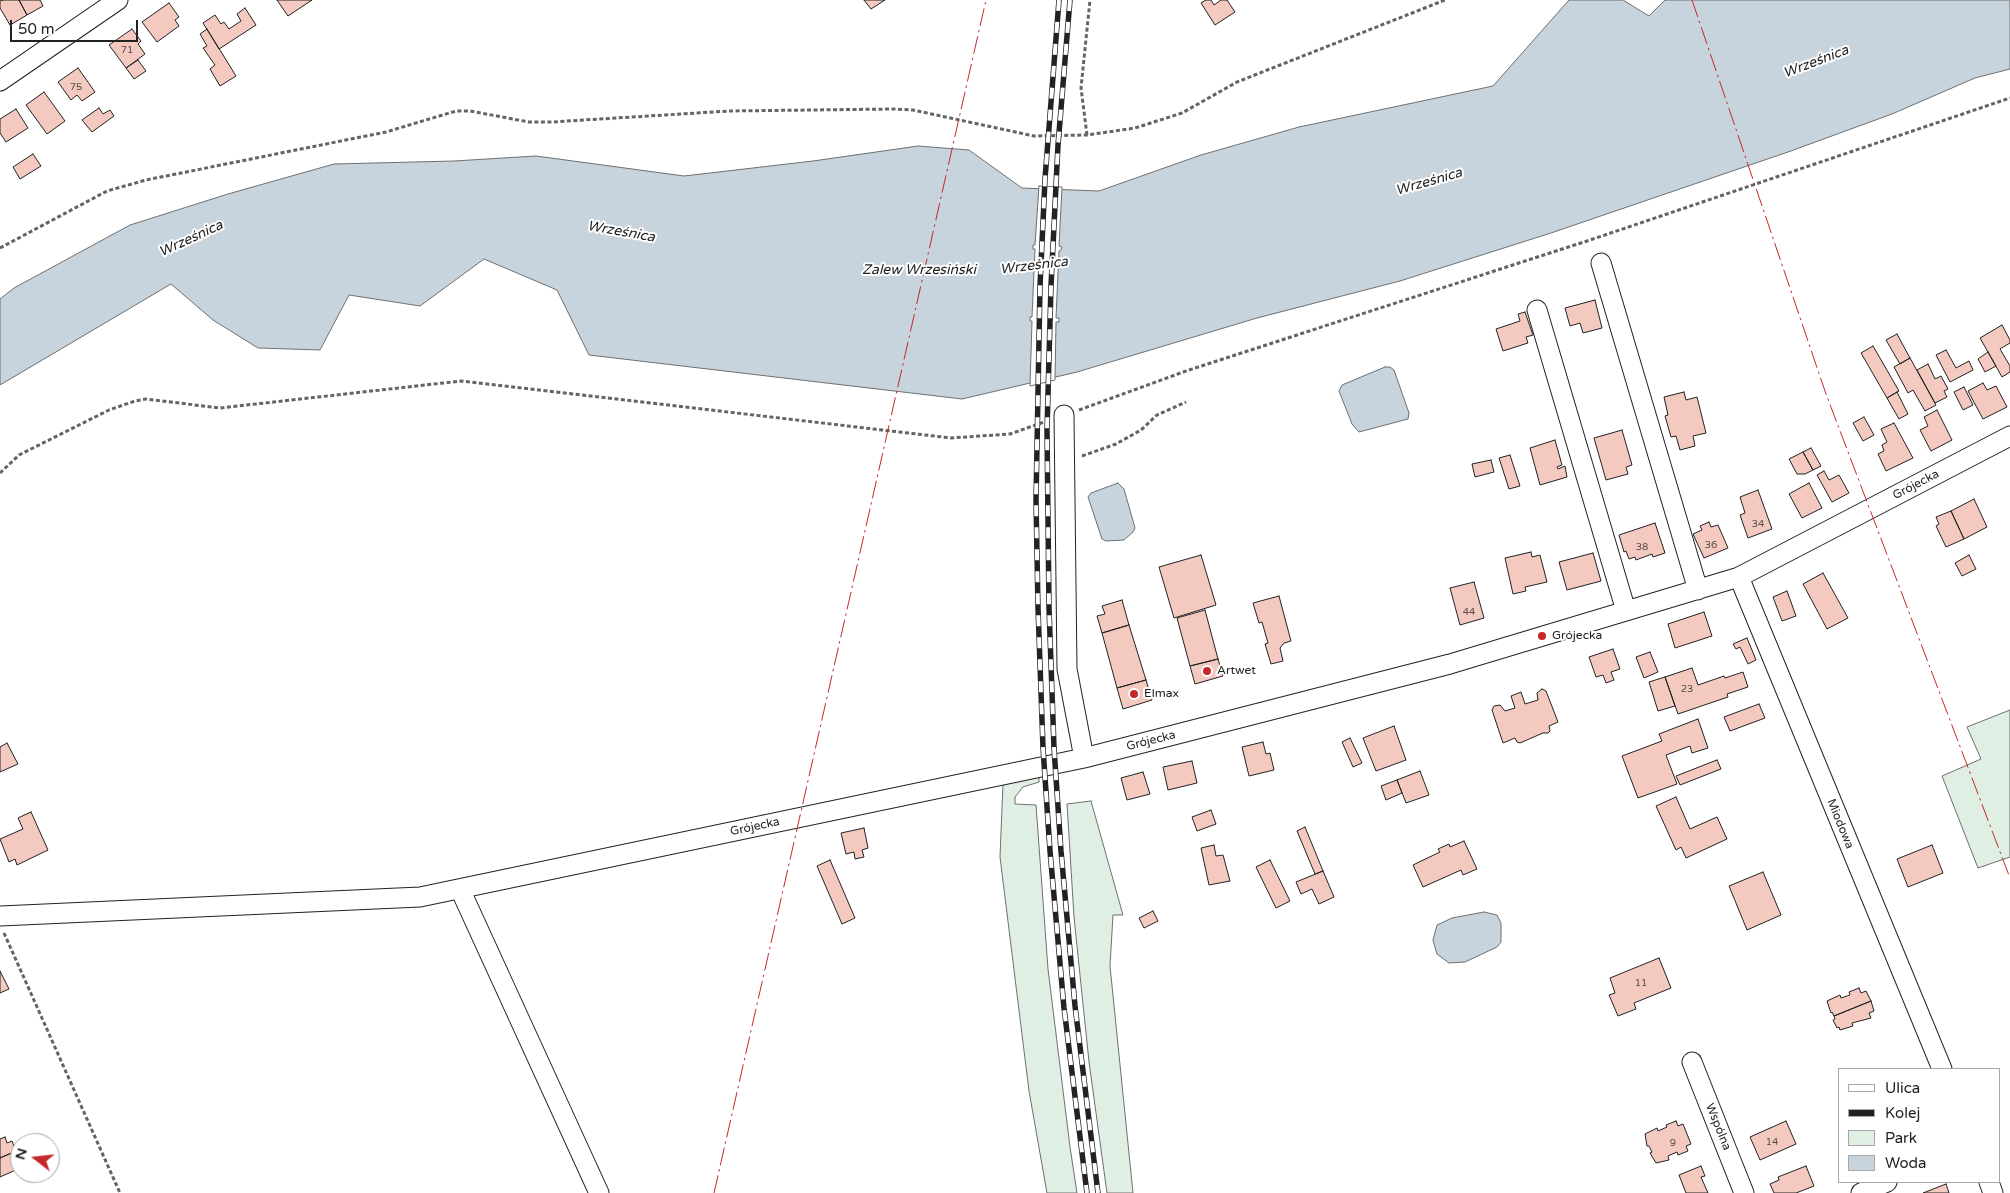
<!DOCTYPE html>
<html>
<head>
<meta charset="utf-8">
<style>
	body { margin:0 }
	#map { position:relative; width:2010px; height:1193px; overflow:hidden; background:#fff; font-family:"Varela Round",sans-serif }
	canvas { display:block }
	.legend { position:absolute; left:1838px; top:1068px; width:162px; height:115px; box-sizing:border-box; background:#fff; border:1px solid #a7a7a7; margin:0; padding:6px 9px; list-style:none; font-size:15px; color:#222 }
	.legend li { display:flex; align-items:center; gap:10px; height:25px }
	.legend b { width:25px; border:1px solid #a7a7a7 }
	.north { position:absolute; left:10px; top:1133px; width:50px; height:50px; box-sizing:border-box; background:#fff; border:1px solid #a7a7a7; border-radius:50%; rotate:286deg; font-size:14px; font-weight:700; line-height:20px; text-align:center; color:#222 }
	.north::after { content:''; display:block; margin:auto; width:18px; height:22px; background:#c62828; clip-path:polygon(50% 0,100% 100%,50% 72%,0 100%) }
	.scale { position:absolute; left:10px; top:20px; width:128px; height:22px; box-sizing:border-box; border:2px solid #222; border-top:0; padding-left:6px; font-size:15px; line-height:18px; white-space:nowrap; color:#222; -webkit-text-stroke:4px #fff; paint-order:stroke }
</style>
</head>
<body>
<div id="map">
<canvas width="2010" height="1193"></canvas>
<ul class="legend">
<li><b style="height:6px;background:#fff"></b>Ulica</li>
<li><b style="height:6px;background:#222"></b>Kolej</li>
<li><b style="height:14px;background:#e0efe3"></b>Park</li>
<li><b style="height:14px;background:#c7d3dd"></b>Woda</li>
</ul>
<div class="north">N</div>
<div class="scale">50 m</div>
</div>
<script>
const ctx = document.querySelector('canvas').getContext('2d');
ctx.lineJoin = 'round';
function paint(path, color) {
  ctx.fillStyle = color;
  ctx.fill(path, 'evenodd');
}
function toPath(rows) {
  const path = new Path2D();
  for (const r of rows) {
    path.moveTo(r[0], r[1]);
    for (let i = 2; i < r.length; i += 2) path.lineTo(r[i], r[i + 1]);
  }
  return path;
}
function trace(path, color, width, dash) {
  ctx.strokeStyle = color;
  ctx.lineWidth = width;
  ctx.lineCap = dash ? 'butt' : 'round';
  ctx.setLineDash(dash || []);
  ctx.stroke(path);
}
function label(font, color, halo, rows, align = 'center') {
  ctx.font = font + ' "Varela Round",sans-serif';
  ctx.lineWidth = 4;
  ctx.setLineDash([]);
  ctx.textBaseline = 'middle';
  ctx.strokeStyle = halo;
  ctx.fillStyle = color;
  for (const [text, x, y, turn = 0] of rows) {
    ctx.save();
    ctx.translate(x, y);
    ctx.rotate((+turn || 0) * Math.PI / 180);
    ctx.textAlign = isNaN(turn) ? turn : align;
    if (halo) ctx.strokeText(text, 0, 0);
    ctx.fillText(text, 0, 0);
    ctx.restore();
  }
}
const green = toPath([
	[2010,710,2010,857,1978,868,1942,776,1981,759,1967,727,2010,710],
	[1039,776,1039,782,1023,787,1015,797,1015,804,1036,805,1048,969,1070,1147,1077,1193,1047,1193,1029,1091,1000,857,1003,784,1039,776],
	[1091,801,1123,915,1113,915,1110,966,1133,1193,1107,1193,1089,1062,1074,917,1067,804,1091,801]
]);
paint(green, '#e0efe3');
trace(green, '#6f6f6f', 1);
const water = toPath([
	[1569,0,1623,0,1649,16,1665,0,2010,0,2010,69,1975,78,1892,114,1788,152,1551,233,1400,281,1257,318,1077,372,962,399,589,355,557,290,484,259,420,306,349,295,320,350,258,348,213,320,171,284,0,385,0,299,14,288,130,225,228,194,334,164,454,161,536,156,684,176,813,161,918,146,969,150,1022,188,1099,191,1201,155,1299,127,1493,86,1569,0],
	[1385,367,1390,367,1394,370,1409,413,1408,419,1359,432,1352,424,1339,391,1342,385,1385,367],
	[1118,483,1124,489,1135,528,1133,532,1124,540,1106,541,1102,539,1088,497,1091,493,1118,483],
	[1484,912,1497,915,1501,923,1501,942,1497,947,1465,962,1449,963,1437,954,1433,940,1437,925,1452,918,1484,912]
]);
paint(water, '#c7d3dd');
trace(water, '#6f6f6f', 1);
const pier = toPath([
	[1039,186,1062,187,1059,246,1062,247,1061,250,1059,251,1056,318,1059,318,1059,322,1056,322,1055,380,1030,386,1032,321,1030,321,1030,317,1032,317,1035,249,1033,249,1033,245,1035,245,1039,186]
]);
paint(pier, '#fff');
trace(pier, '#6f6f6f', 1);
const building = toPath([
	[3,0,19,0,27,15,10,25,0,8,0,1,3,0],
	[19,0,40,0,43,6,27,15,19,0],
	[277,0,312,0,288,16,277,0],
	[864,0,885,0,871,9,864,0],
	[1206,0,1211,0,1214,5,1221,0,1227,0,1235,12,1215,25,1201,3,1206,0],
	[169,3,179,17,175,20,179,26,157,42,142,22,169,3],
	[245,8,256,25,219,49,203,23,215,15,221,24,224,22,229,29,241,21,237,14,245,8],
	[132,29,141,41,138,44,145,54,126,68,109,45,132,29],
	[207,29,236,76,220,86,210,69,215,65,203,48,207,46,200,34,207,29],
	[138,60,146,71,134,79,126,68,138,60],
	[78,68,95,92,82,101,77,95,71,100,58,82,78,68],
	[44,92,65,121,47,134,26,105,44,92],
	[99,108,103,114,110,110,114,116,92,132,82,120,99,108],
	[16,109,28,128,6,142,0,133,0,119,16,109],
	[33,154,41,166,20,179,13,167,33,154],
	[1595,300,1602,328,1583,333,1580,323,1570,326,1565,308,1595,300],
	[1525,312,1533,335,1526,337,1528,343,1503,351,1496,329,1520,321,1518,314,1525,312],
	[2002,325,2010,340,2010,343,2000,349,2010,366,2010,372,2002,377,1980,338,2002,325],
	[1897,334,1910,358,1900,364,1886,340,1897,334],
	[1873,346,1899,391,1887,398,1861,353,1873,346],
	[1946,350,1956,368,1969,361,1973,370,1950,382,1936,355,1946,350],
	[1988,352,1996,366,1985,372,1978,359,1988,352],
	[1910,358,1936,405,1925,411,1913,390,1908,393,1894,367,1910,358],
	[1928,364,1935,379,1941,376,1948,389,1944,391,1947,397,1935,403,1917,370,1928,364],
	[1983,383,1987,390,1996,386,2007,407,1983,419,1968,391,1983,383],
	[1964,387,1973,405,1963,410,1954,392,1964,387],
	[1684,392,1686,400,1697,397,1706,433,1693,436,1695,446,1680,450,1676,436,1671,437,1665,416,1668,415,1664,397,1684,392],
	[1897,392,1908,414,1899,419,1887,398,1897,392],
	[1937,410,1952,440,1931,451,1920,430,1928,426,1924,417,1937,410],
	[1864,417,1874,435,1863,441,1853,423,1864,417],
	[1894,423,1913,458,1886,471,1878,454,1884,451,1882,445,1887,442,1881,429,1894,423],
	[1622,430,1632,465,1626,467,1628,474,1606,480,1594,438,1622,430],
	[1555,440,1562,465,1557,467,1558,469,1565,466,1567,477,1540,485,1530,448,1555,440],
	[1811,448,1821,466,1813,470,1803,452,1811,448],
	[1803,452,1813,470,1805,474,1797,474,1789,459,1803,452],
	[1510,455,1520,486,1509,489,1499,458,1510,455],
	[1491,460,1494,472,1475,477,1472,464,1491,460],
	[1824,471,1829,480,1839,475,1849,493,1832,502,1817,475,1824,471],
	[1809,483,1822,508,1802,518,1789,494,1809,483],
	[1758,490,1772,529,1748,538,1740,515,1745,513,1740,497,1758,490],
	[1974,499,1987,527,1964,539,1951,511,1974,499],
	[1951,511,1964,539,1946,547,1936,526,1939,524,1936,517,1951,511],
	[1709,522,1711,527,1718,525,1728,548,1704,558,1693,534,1702,530,1700,526,1709,522],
	[1655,523,1665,553,1653,557,1652,554,1636,560,1635,557,1629,559,1626,551,1624,552,1619,535,1655,523],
	[1531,552,1532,557,1540,555,1547,582,1525,587,1526,591,1513,594,1505,558,1531,552],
	[1593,553,1601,581,1567,590,1559,562,1593,553],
	[1201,555,1216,605,1174,618,1159,567,1201,555],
	[1969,555,1976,569,1962,576,1955,563,1969,555],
	[1823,573,1848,618,1827,629,1803,584,1823,573],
	[1474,582,1484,618,1460,625,1450,588,1474,582],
	[1787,591,1796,616,1782,621,1773,597,1787,591],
	[1279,596,1291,641,1284,643,1280,648,1283,661,1271,664,1265,644,1268,643,1262,622,1259,623,1253,603,1279,596],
	[1122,600,1129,625,1102,633,1097,616,1105,614,1102,606,1122,600],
	[1205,610,1218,659,1190,666,1177,618,1205,610],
	[1704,612,1712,636,1675,648,1668,624,1704,612],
	[1129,625,1146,680,1117,688,1102,633,1129,625],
	[1747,638,1756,660,1748,664,1740,647,1736,649,1733,644,1747,638],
	[1613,649,1620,669,1611,672,1614,680,1606,683,1603,675,1596,677,1589,657,1613,649],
	[1650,652,1658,672,1644,678,1636,657,1650,652],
	[1218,659,1223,676,1195,684,1190,666,1218,659],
	[1692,668,1698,685,1724,676,1725,678,1743,672,1748,687,1727,694,1728,697,1678,714,1665,677,1692,668],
	[1665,677,1675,706,1658,711,1649,682,1665,677],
	[1146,680,1152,700,1123,709,1117,688,1146,680],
	[1542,689,1546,691,1558,722,1549,726,1550,731,1548,733,1543,733,1520,743,1517,742,1515,738,1503,743,1492,710,1494,706,1500,705,1505,711,1515,708,1511,696,1521,692,1525,704,1538,700,1537,693,1542,689],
	[1759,704,1765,718,1730,731,1724,717,1759,704],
	[1698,719,1708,748,1692,753,1690,746,1666,755,1677,784,1638,798,1622,756,1662,741,1659,734,1698,719],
	[1394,726,1406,760,1376,771,1363,738,1394,726],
	[1350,738,1362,763,1353,767,1342,742,1350,738],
	[1263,742,1266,754,1270,753,1274,770,1249,776,1242,747,1263,742],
	[7,743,18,764,0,772,0,747,7,743],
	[1717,760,1721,769,1680,785,1676,776,1717,760],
	[1192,761,1197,783,1168,790,1163,767,1192,761],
	[1420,771,1429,795,1406,803,1397,780,1420,771],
	[1143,772,1150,794,1127,800,1121,778,1143,772],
	[1397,780,1402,793,1386,800,1381,786,1397,780],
	[1676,797,1690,829,1717,817,1727,839,1686,858,1681,847,1676,850,1656,806,1676,797],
	[1211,810,1216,824,1197,831,1192,817,1211,810],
	[31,812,48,850,17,865,15,859,9,862,0,839,23,829,18,818,31,812],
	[1305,827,1323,871,1315,874,1297,831,1305,827],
	[864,828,868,848,862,850,864,857,855,859,854,852,846,854,841,833,864,828],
	[1464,841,1477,869,1463,875,1461,870,1423,887,1413,865,1440,852,1438,849,1449,844,1450,847,1464,841],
	[1214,845,1216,856,1223,855,1230,881,1209,885,1201,848,1214,845],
	[1932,845,1943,873,1908,887,1897,859,1932,845],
	[830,860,855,918,842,924,817,866,830,860],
	[1270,860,1290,901,1276,908,1256,867,1270,860],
	[1323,871,1334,897,1319,904,1312,889,1301,894,1296,882,1323,871],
	[1763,872,1781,915,1747,930,1729,886,1763,872],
	[1153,911,1158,921,1144,928,1139,918,1153,911],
	[1659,958,1671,988,1634,1003,1636,1009,1618,1016,1609,995,1615,993,1610,978,1659,958],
	[0,971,9,989,0,993,0,971],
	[1859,988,1861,993,1866,991,1871,1001,1834,1016,1832,1012,1831,1013,1827,1001,1840,995,1841,998,1850,995,1849,992,1859,988],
	[1871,1001,1874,1011,1869,1013,1871,1018,1852,1023,1853,1026,1840,1030,1839,1027,1837,1028,1833,1020,1835,1019,1834,1016,1871,1001],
	[1676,1121,1678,1126,1683,1124,1691,1144,1686,1146,1688,1151,1678,1155,1677,1152,1668,1156,1669,1160,1656,1163,1650,1153,1652,1152,1649,1146,1647,1146,1645,1134,1657,1128,1658,1131,1667,1127,1666,1125,1676,1121],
	[1786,1121,1796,1144,1760,1160,1750,1137,1786,1121],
	[5,1137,7,1143,12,1141,16,1151,0,1158,0,1139,5,1137],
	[16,1151,20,1159,20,1161,16,1163,18,1169,0,1177,0,1158,16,1151],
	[1701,1166,1705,1176,1701,1177,1708,1193,1686,1193,1679,1175,1701,1166],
	[1806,1166,1814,1186,1796,1193,1774,1193,1770,1184,1779,1180,1778,1177,1806,1166],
	[1946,1184,1949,1193,1923,1193,1946,1184]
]);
paint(building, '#f3c9c0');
trace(building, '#222', 1);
const minor = toPath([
	[0,81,118,0],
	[1601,263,1698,590],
	[1537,310,1626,611],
	[1064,415,1067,669,1084,758],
	[1739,577,1942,1069],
	[460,889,599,1193],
	[0,916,420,897,1084,758,1450,664,1739,577,2010,436],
	[1692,1062,1744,1193],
	[1989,1182,1993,1193],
	[1861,1193,1887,1182]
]);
trace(minor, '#222', 21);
trace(toPath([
	[1087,135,1081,88,1090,0],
	[0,248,107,191,146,180,386,132,456,111,470,111,529,122,552,122,729,111,893,109,913,110,1034,136,1087,135,1135,128,1182,113,1237,82,1445,0],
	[1079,410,1186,371,1593,239,2010,98],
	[1082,456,1116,444,1141,430,1157,415,1186,402],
	[0,473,19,455,109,410,135,401,146,399,220,408,461,381,951,438,1010,434,1047,421],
	[4,933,120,1193]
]), '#646464', 3, [4, 2.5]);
trace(minor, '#fff', 19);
const rail = toPath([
	[1059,0,1045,179,1040,286,1036,500,1038,608,1043,748,1050,851,1064,1008,1087,1193],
	[1070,0,1058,145,1051,286,1047,430,1049,608,1054,748,1061,851,1075,1006,1098,1193]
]);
trace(rail, '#222', 5.5);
trace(rail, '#fff', 4, [11]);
trace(toPath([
	[1692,0,1826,394,2010,878],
	[714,1193,986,0]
]), '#c62828', 1, [18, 4, 2.5, 4]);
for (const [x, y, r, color] of [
	[1542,636,5,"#c62828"],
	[1207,671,5,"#c62828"],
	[1134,694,5,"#c62828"]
]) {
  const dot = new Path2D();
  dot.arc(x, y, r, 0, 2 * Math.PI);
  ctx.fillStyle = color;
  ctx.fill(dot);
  trace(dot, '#fff', 2);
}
label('10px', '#564c4a', null, [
	["71",127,50],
	["75",76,87],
	["34",1758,524],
	["36",1711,545],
	["38",1642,547],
	["44",1469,612],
	["23",1687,689],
	["11",1641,983],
	["14",1772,1142],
	["9",1673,1143]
]);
label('12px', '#222', '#fff', [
	["Grójecka",1916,485,-28],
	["Grójecka",1151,741,-14],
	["Miodowa",1840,824,68],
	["Grójecka",755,827,-12],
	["Wspólna",1718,1127,68]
]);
label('12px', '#222', '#fff', [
	["Grójecka",1552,636],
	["Artwet",1217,671],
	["Elmax",1144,694]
], 'left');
label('italic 14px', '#222', '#fff', [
	["Wrześnica",1816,62,-21],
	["Wrześnica",1429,182,-16],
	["Wrześnica",621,232,10],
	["Wrześnica",191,239,-25],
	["Wrześnica",1034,266,-7],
	["Zalew Wrzesiński",919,270]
]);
</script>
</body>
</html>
